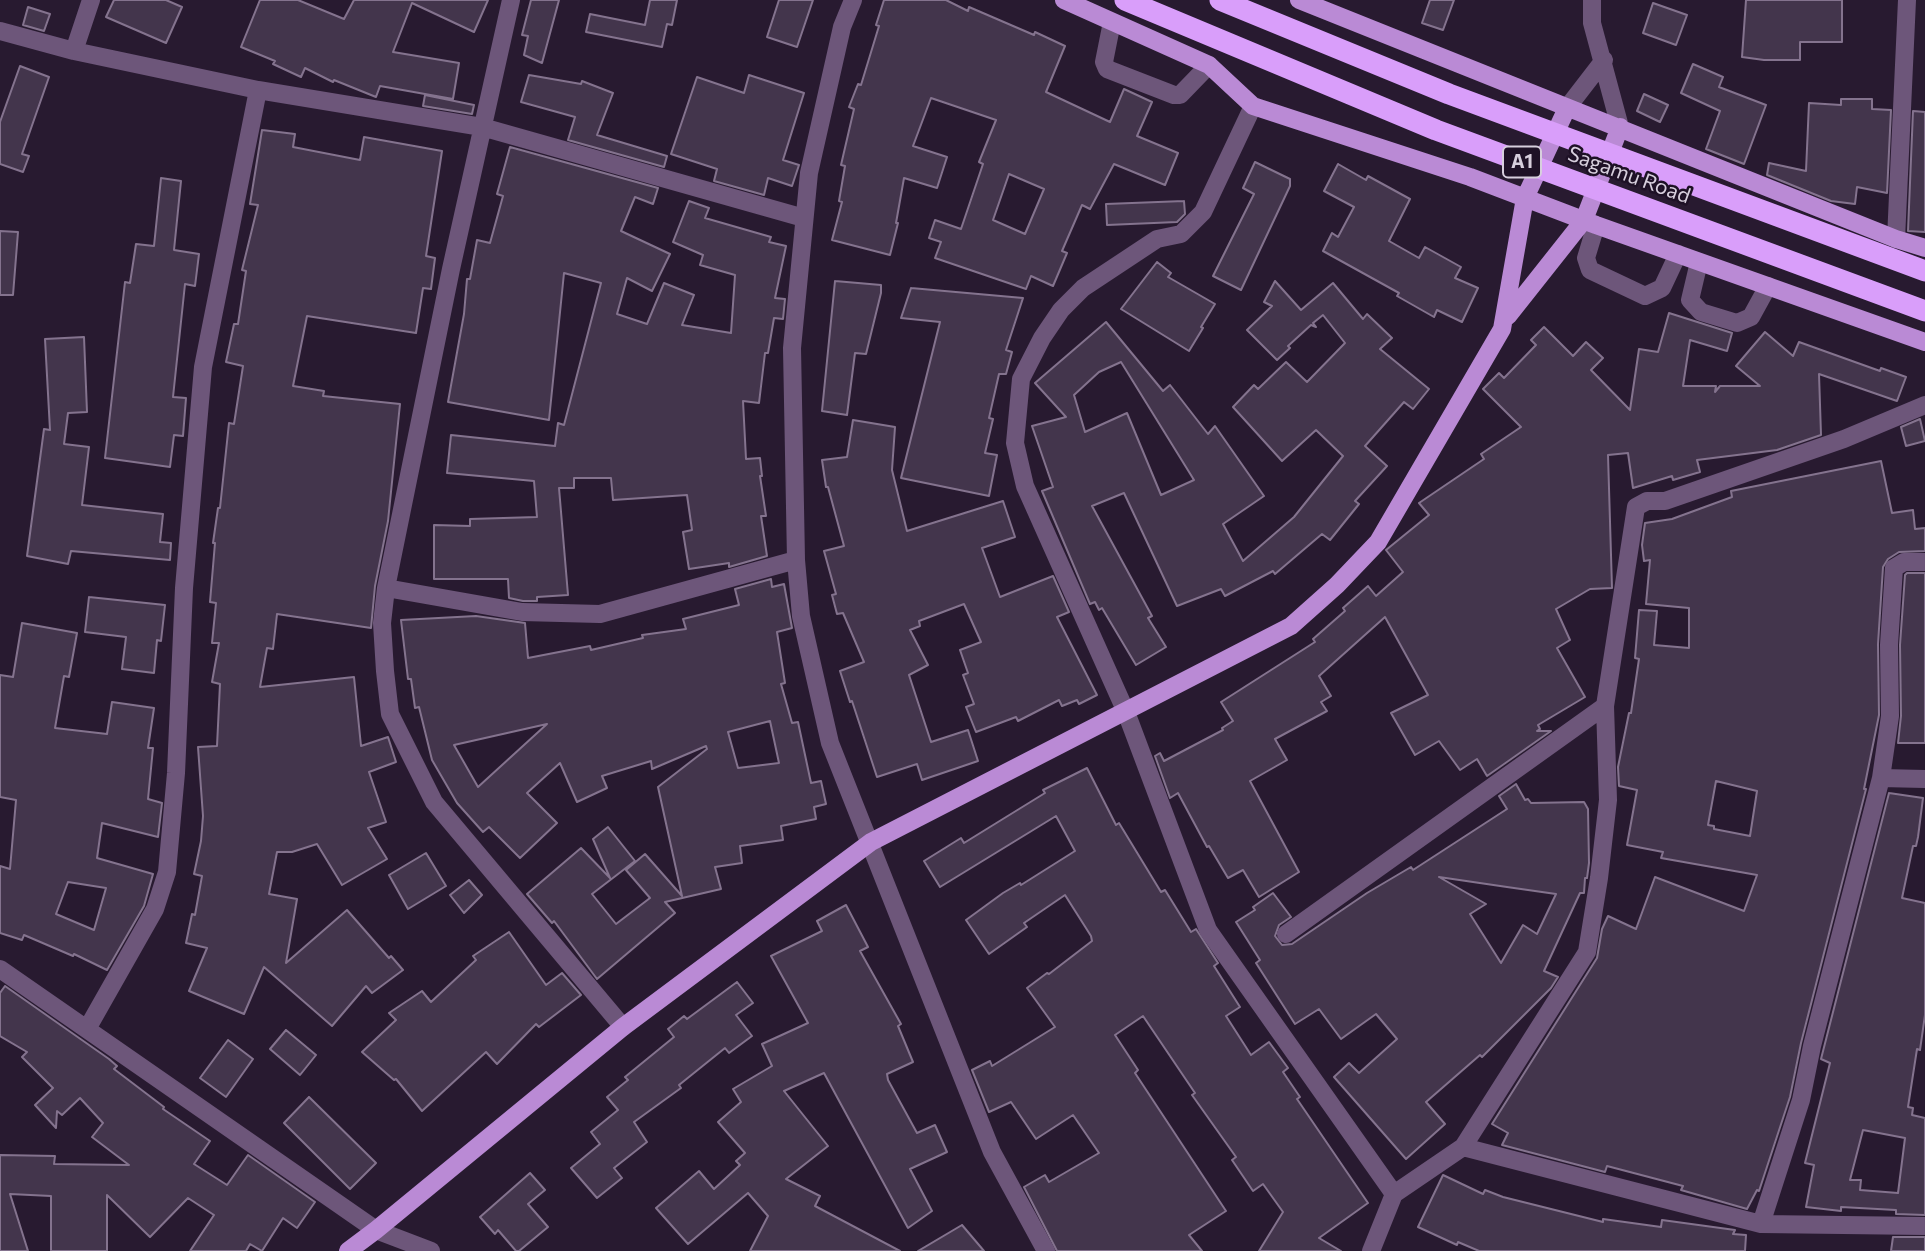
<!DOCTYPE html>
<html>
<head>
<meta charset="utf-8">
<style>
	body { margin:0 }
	canvas { display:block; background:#281a30 }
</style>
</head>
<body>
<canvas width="1925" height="1251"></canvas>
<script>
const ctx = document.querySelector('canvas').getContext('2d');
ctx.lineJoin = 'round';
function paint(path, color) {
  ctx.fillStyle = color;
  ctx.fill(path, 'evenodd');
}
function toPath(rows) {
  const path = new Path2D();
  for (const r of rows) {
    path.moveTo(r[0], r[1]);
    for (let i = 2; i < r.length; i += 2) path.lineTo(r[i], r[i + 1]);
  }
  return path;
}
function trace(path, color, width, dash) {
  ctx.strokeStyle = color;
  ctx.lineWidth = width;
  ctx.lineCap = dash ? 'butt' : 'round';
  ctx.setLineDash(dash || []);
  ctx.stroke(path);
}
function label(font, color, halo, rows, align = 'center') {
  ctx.font = font + ' Commissioner,sans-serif';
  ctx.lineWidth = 5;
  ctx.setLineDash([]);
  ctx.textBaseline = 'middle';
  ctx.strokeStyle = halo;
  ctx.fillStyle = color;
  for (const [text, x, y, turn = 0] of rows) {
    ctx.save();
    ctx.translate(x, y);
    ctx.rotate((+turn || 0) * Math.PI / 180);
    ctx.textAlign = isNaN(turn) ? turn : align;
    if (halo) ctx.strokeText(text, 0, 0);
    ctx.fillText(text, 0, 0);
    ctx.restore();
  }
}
const building = toPath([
	[114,0,166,0,182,7,166,43,106,17,114,0],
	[260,0,298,0,344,19,354,0,488,0,474,32,412,3,393,52,459,63,453,99,380,86,376,97,334,80,333,82,305,68,301,77,273,64,275,61,241,47,260,0],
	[531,0,559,0,542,63,524,55,528,36,522,35,531,0],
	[650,0,677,0,672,25,667,24,662,47,586,32,590,14,645,25,650,0],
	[779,0,813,0,797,47,767,37,779,0],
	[884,0,946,0,968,11,969,7,1034,35,1035,32,1065,46,1046,92,1110,122,1124,89,1152,102,1137,136,1178,153,1165,185,1114,164,1090,209,1082,205,1062,251,1067,253,1053,286,1031,276,1026,289,935,258,941,242,929,238,935,220,961,229,983,164,979,162,996,120,931,98,913,146,947,157,937,188,904,178,896,223,898,223,890,255,832,240,842,202,839,201,845,166,841,165,854,109,849,107,858,84,861,85,879,26,876,25,884,0],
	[1009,174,1044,189,1025,234,993,220,1009,174],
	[1430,0,1454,0,1443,30,1422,23,1430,0],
	[1746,0,1842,0,1842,42,1800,42,1800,60,1764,60,1742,57,1746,0],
	[1653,3,1687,15,1676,45,1643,33,1653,3],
	[28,7,50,14,44,31,23,25,28,7],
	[1693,64,1723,77,1719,87,1766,105,1744,164,1706,149,1720,111,1681,93,1693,64],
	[20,66,49,77,22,154,29,156,23,172,0,164,0,122,20,66],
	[529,75,581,84,582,81,613,93,597,135,667,156,664,167,568,140,575,117,521,102,529,75],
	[749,75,804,93,783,160,799,165,792,186,768,178,764,195,714,181,717,169,671,154,697,77,744,93,749,75],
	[1644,94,1668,105,1660,122,1637,111,1644,94],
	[425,95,474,105,472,114,423,106,425,95],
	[1841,99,1872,99,1872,109,1891,110,1887,193,1857,187,1855,204,1831,201,1767,175,1769,163,1806,171,1809,103,1841,105,1841,99],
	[1913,111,1925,112,1925,232,1908,231,1913,111],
	[262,130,295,134,293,147,360,160,364,137,442,151,426,256,435,258,431,289,423,288,416,333,307,316,293,386,324,391,323,396,400,404,388,521,375,586,371,628,277,614,273,649,267,648,260,687,354,677,361,746,388,737,396,762,369,772,386,822,368,828,387,859,342,885,317,844,292,852,277,852,269,894,297,899,286,963,347,910,389,958,391,956,403,970,372,993,366,986,332,1026,264,967,244,1014,189,991,207,948,186,943,192,914,195,915,202,876,194,874,201,841,203,816,198,747,217,746,220,684,212,682,219,643,212,643,216,603,210,602,215,543,213,543,218,508,220,508,229,423,234,424,243,366,226,362,234,324,238,324,246,271,242,270,258,205,250,204,262,130],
	[510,147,658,188,653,204,635,197,621,231,670,254,652,291,627,278,617,314,647,324,664,283,694,295,682,325,731,333,735,275,700,265,703,255,673,242,689,201,709,208,705,218,771,237,769,242,786,246,775,298,785,299,783,319,774,318,768,353,765,353,759,403,743,401,746,459,760,458,762,476,760,476,766,516,761,516,767,556,729,567,729,563,689,569,683,532,692,530,687,495,613,500,611,478,574,478,574,488,559,488,568,595,537,597,537,601,523,601,509,598,508,579,434,579,434,525,470,526,470,519,537,517,534,481,447,473,451,435,555,446,558,423,564,425,601,283,564,273,549,420,448,402,464,314,467,279,470,279,477,240,490,243,503,196,497,194,510,147],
	[1255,162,1290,179,1290,186,1241,290,1213,276,1254,194,1243,188,1255,162],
	[1338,164,1366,180,1368,176,1410,199,1389,241,1419,258,1425,247,1461,267,1455,278,1478,288,1462,322,1437,310,1434,317,1397,296,1399,293,1323,251,1332,233,1338,237,1354,207,1324,191,1338,164],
	[161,178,181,181,174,250,199,254,195,286,185,284,173,397,186,398,183,436,174,435,170,467,105,458,125,282,130,283,136,244,154,246,161,178],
	[1184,201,1185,214,1177,222,1107,225,1106,204,1184,201],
	[0,231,18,232,13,295,0,295,0,231],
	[1157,262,1171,273,1168,277,1215,304,1201,327,1203,328,1189,351,1121,309,1157,262],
	[835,281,881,285,881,293,866,354,855,353,847,415,822,411,835,281],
	[1275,281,1301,310,1333,283,1363,319,1367,314,1392,338,1380,349,1429,389,1413,409,1404,402,1365,446,1387,466,1355,501,1359,504,1330,540,1322,534,1275,574,1273,571,1225,596,1221,589,1177,606,1124,493,1092,506,1152,616,1148,618,1166,647,1136,665,1102,608,1099,610,1095,602,1090,604,1042,491,1053,487,1032,426,1066,417,1035,383,1106,322,1163,391,1170,385,1208,434,1215,426,1264,496,1223,524,1243,561,1294,517,1343,456,1316,430,1282,461,1233,407,1254,385,1258,389,1286,362,1307,382,1345,343,1323,315,1313,323,1316,327,1311,325,1288,346,1290,348,1277,360,1247,330,1272,306,1264,302,1275,281],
	[1121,362,1194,480,1161,495,1127,413,1085,432,1074,395,1099,372,1121,362],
	[911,288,1023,298,1006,350,1012,352,1006,374,999,374,989,418,993,419,985,453,997,455,989,496,901,478,940,322,901,318,911,288],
	[1669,313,1732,333,1727,351,1690,340,1683,386,1716,386,1715,392,1720,386,1760,386,1736,366,1765,332,1793,356,1799,342,1880,371,1881,368,1906,377,1897,401,1819,374,1821,435,1777,450,1697,460,1700,472,1673,480,1672,476,1633,488,1628,453,1608,455,1612,588,1590,589,1556,609,1570,640,1557,648,1585,697,1538,725,1540,729,1537,731,1551,731,1487,776,1477,759,1460,770,1439,741,1415,755,1391,713,1428,695,1385,617,1319,676,1331,696,1321,702,1327,711,1275,739,1287,760,1250,781,1299,872,1259,897,1243,870,1228,878,1209,846,1207,847,1178,793,1170,798,1155,756,1160,753,1164,761,1223,730,1222,728,1233,721,1221,702,1315,642,1313,639,1345,611,1343,608,1368,586,1376,596,1403,572,1386,550,1429,515,1419,503,1484,459,1481,454,1521,427,1483,389,1499,373,1504,378,1536,345,1531,340,1544,327,1573,356,1586,342,1603,358,1591,370,1630,410,1639,349,1658,352,1669,313],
	[84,337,87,412,68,413,64,444,89,447,82,505,163,514,160,542,171,543,170,560,71,551,68,564,27,556,44,429,50,430,45,339,84,337],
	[1920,419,1925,441,1906,446,1901,427,1920,419],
	[853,420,895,427,892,470,907,531,1003,501,1015,537,982,548,1000,597,1053,576,1069,612,1057,617,1097,695,1079,704,1077,700,1062,706,1059,700,1018,721,1016,717,976,732,966,707,974,704,963,675,968,673,960,650,981,642,964,604,919,621,920,626,910,630,928,665,909,675,931,742,968,730,978,761,922,780,917,764,877,777,852,701,850,702,840,671,864,662,843,613,837,614,832,595,836,594,824,551,844,546,828,487,826,487,822,460,847,457,853,420],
	[1881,461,1892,513,1913,510,1915,529,1925,528,1925,551,1899,552,1888,559,1883,567,1878,644,1879,715,1864,789,1866,789,1801,1043,1790,1097,1759,1191,1757,1190,1747,1209,1681,1190,1683,1186,1607,1166,1605,1172,1502,1145,1508,1133,1492,1124,1597,958,1602,929,1608,916,1636,929,1655,877,1744,911,1757,875,1661,858,1663,852,1627,845,1637,790,1619,786,1618,767,1629,713,1631,713,1639,659,1635,658,1639,610,1657,611,1654,645,1689,648,1689,608,1646,604,1650,560,1644,561,1642,545,1645,523,1672,519,1732,497,1731,491,1881,461],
	[1716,781,1757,791,1750,836,1714,829,1714,826,1708,825,1716,781],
	[1907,573,1925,573,1925,743,1898,743,1901,716,1900,645,1905,575,1907,573],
	[771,579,772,587,784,584,792,628,777,632,785,683,781,684,792,723,798,722,811,783,821,781,826,804,814,807,816,819,781,826,783,840,740,846,742,863,715,867,721,889,665,902,675,913,597,979,554,921,552,923,527,894,581,848,610,878,593,839,608,827,635,861,592,894,616,924,650,898,626,870,645,854,682,896,658,787,707,749,706,746,652,769,651,761,602,776,607,788,577,802,560,763,527,793,557,823,520,858,489,827,483,832,457,803,432,760,419,707,415,708,411,679,408,679,401,620,476,616,525,623,528,658,590,646,591,650,643,638,642,635,686,629,683,619,739,605,735,589,771,579],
	[770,721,779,763,738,768,728,732,770,721],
	[547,724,478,787,454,745,547,724],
	[89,597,165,605,161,641,157,640,154,673,122,669,126,637,85,632,89,597],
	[22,623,77,633,69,677,64,676,55,728,107,734,112,702,154,708,148,748,153,748,148,799,162,803,158,837,102,823,97,858,153,874,144,906,107,970,74,954,73,956,24,935,22,940,0,933,0,866,10,869,16,800,0,797,0,675,13,677,22,623],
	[68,882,106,888,94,930,56,914,68,882],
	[1087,768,1116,825,1119,823,1161,892,1165,890,1191,932,1196,929,1218,963,1214,966,1240,1007,1226,1016,1251,1055,1269,1042,1288,1068,1283,1072,1300,1097,1297,1099,1368,1203,1319,1238,1341,1251,1259,1251,1283,1212,1263,1184,1253,1191,1232,1160,1236,1157,1192,1095,1195,1093,1143,1016,1115,1035,1138,1070,1135,1073,1226,1211,1189,1235,1202,1251,1057,1251,1024,1187,1045,1175,1049,1182,1099,1153,1073,1115,1036,1139,1011,1102,989,1112,972,1070,990,1061,992,1066,1055,1027,1027,988,1047,973,1049,974,1092,941,1091,936,1065,895,1024,923,1027,927,989,954,966,920,1003,893,1020,883,1021,885,1075,851,1056,816,940,887,924,861,961,838,964,843,1045,793,1043,790,1087,768],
	[1516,784,1525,800,1528,799,1531,803,1584,802,1588,809,1589,863,1587,878,1585,878,1584,893,1580,893,1544,971,1558,977,1551,988,1482,1057,1480,1055,1426,1102,1445,1124,1406,1159,1334,1077,1349,1063,1359,1073,1397,1039,1376,1014,1341,1039,1319,1009,1295,1024,1256,963,1260,960,1236,922,1255,910,1253,907,1273,893,1291,917,1279,925,1275,936,1282,945,1292,944,1367,893,1411,867,1413,870,1507,809,1499,796,1516,784],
	[1439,877,1507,887,1556,894,1537,934,1523,925,1501,963,1470,914,1486,904,1439,877],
	[1889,793,1923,798,1918,837,1916,846,1913,846,1902,898,1925,903,1925,1015,1920,1050,1917,1049,1908,1107,1913,1108,1912,1115,1925,1118,1925,1215,1896,1214,1896,1210,1841,1207,1841,1211,1806,1207,1814,1165,1805,1163,1830,1063,1821,1059,1889,793],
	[1863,1130,1905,1138,1898,1193,1860,1190,1861,1180,1850,1180,1863,1130],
	[426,853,446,886,408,909,389,875,426,853],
	[469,880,482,895,464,913,450,895,469,880],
	[846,905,868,947,860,951,901,1024,898,1026,913,1062,887,1074,888,1080,917,1133,935,1125,947,1152,910,1169,932,1211,908,1228,824,1073,784,1091,828,1146,786,1179,820,1196,815,1206,900,1251,750,1251,768,1216,748,1193,688,1244,656,1208,699,1171,714,1189,740,1165,736,1161,745,1153,718,1122,741,1102,733,1089,772,1066,762,1044,808,1023,771,956,822,931,817,921,846,905],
	[509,932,546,985,562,973,581,995,539,1027,536,1024,497,1064,486,1052,422,1111,396,1079,394,1080,362,1052,396,1020,389,1013,422,991,431,1002,476,960,473,956,509,932],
	[737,982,753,1003,736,1015,752,1036,729,1053,725,1048,679,1085,681,1088,634,1122,647,1142,614,1168,622,1178,597,1198,571,1168,600,1144,591,1132,618,1110,607,1097,628,1080,625,1077,674,1037,668,1029,684,1016,687,1019,737,982],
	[5,986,109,1059,117,1066,114,1069,164,1107,163,1109,210,1141,194,1164,227,1185,248,1155,315,1202,297,1228,283,1218,262,1251,250,1244,246,1251,190,1251,214,1215,188,1198,150,1237,107,1195,107,1251,51,1251,51,1196,10,1194,28,1251,0,1251,0,1155,55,1156,54,1164,129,1165,92,1137,103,1123,80,1098,62,1115,57,1111,56,1128,35,1105,53,1088,22,1057,27,1052,0,1036,0,993,5,986],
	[286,1030,316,1055,300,1075,270,1049,286,1030],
	[228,1040,253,1059,226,1097,200,1078,228,1040],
	[309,1097,376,1163,350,1189,284,1123,309,1097],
	[530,1173,545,1190,528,1204,548,1227,519,1251,516,1251,498,1230,495,1234,480,1217,530,1173],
	[1443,1175,1483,1194,1485,1190,1503,1197,1603,1222,1603,1219,1661,1227,1662,1220,1735,1230,1733,1234,1746,1235,1745,1251,1479,1251,1458,1242,1457,1245,1418,1227,1443,1175],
	[962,1225,984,1251,918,1251,962,1225],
	[1893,1237,1925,1237,1925,1251,1891,1251,1893,1237]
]);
paint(building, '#43354c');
trace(building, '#84738e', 2);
trace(toPath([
	[511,0,451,269,386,588,382,623,385,671,390,714,434,802,623,1027],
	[853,0,842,27,809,173,792,348,796,560,801,616,830,743,992,1152,1046,1251],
	[1592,0,1592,23,1620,127],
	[1112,22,1104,62,1107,69,1174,95,1180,95,1209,65],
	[0,31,74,51,258,90,482,127,804,218],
	[74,51,91,0],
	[1253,106,1203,212,1181,234,1157,239,1083,288,1061,310,1042,338,1021,379,1015,443,1025,486,1126,712,1208,930,1394,1194],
	[1567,108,1604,60],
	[1596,225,1586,258,1590,270,1645,296,1662,288,1678,254],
	[1896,239,1907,0],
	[1699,262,1690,300,1701,312,1737,323,1751,317,1768,286],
	[386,588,522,612,600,614,796,560],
	[1881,778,1925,779],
	[1286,934,1605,706],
	[0,969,376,1230,431,1251],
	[87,1029,155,909,167,872,176,773,184,588,203,367,258,90],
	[1463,1147,1761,1224,1925,1226],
	[1761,1224,1801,1100,1812,1046,1881,778,1890,716,1889,645,1894,568,1904,562,1925,562],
	[1371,1251,1394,1194,1463,1147,1587,952,1599,878,1608,800,1605,706,1636,507,1647,501,1665,501,1844,439,1925,405]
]), '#6d567a', 18);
trace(toPath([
	[1064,0,1209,65,1253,106,1470,177,1596,225,1925,342],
	[1299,0,1896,239,1925,248],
	[1508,316,1584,220,1620,127],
	[348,1251,376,1230,623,1027,871,842,1291,626,1337,585,1378,542,1502,329,1525,198,1567,108]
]), '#ba8ad5', 18);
trace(toPath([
	[1125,0,1436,130,1925,311],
	[1220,0,1449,94,1925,271]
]), '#d99efa', 21);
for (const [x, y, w] of [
	[1522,162,38]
]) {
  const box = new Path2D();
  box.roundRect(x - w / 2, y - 15.5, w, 31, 5);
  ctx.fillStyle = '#1e1126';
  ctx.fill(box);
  trace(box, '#d7cfdd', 2);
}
label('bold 19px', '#d7cfdd', null, [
	["A1",1522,162]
]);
label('21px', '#d7cfdd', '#1e1126', [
	["Sagamu Road",1629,175,20]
]);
</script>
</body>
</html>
